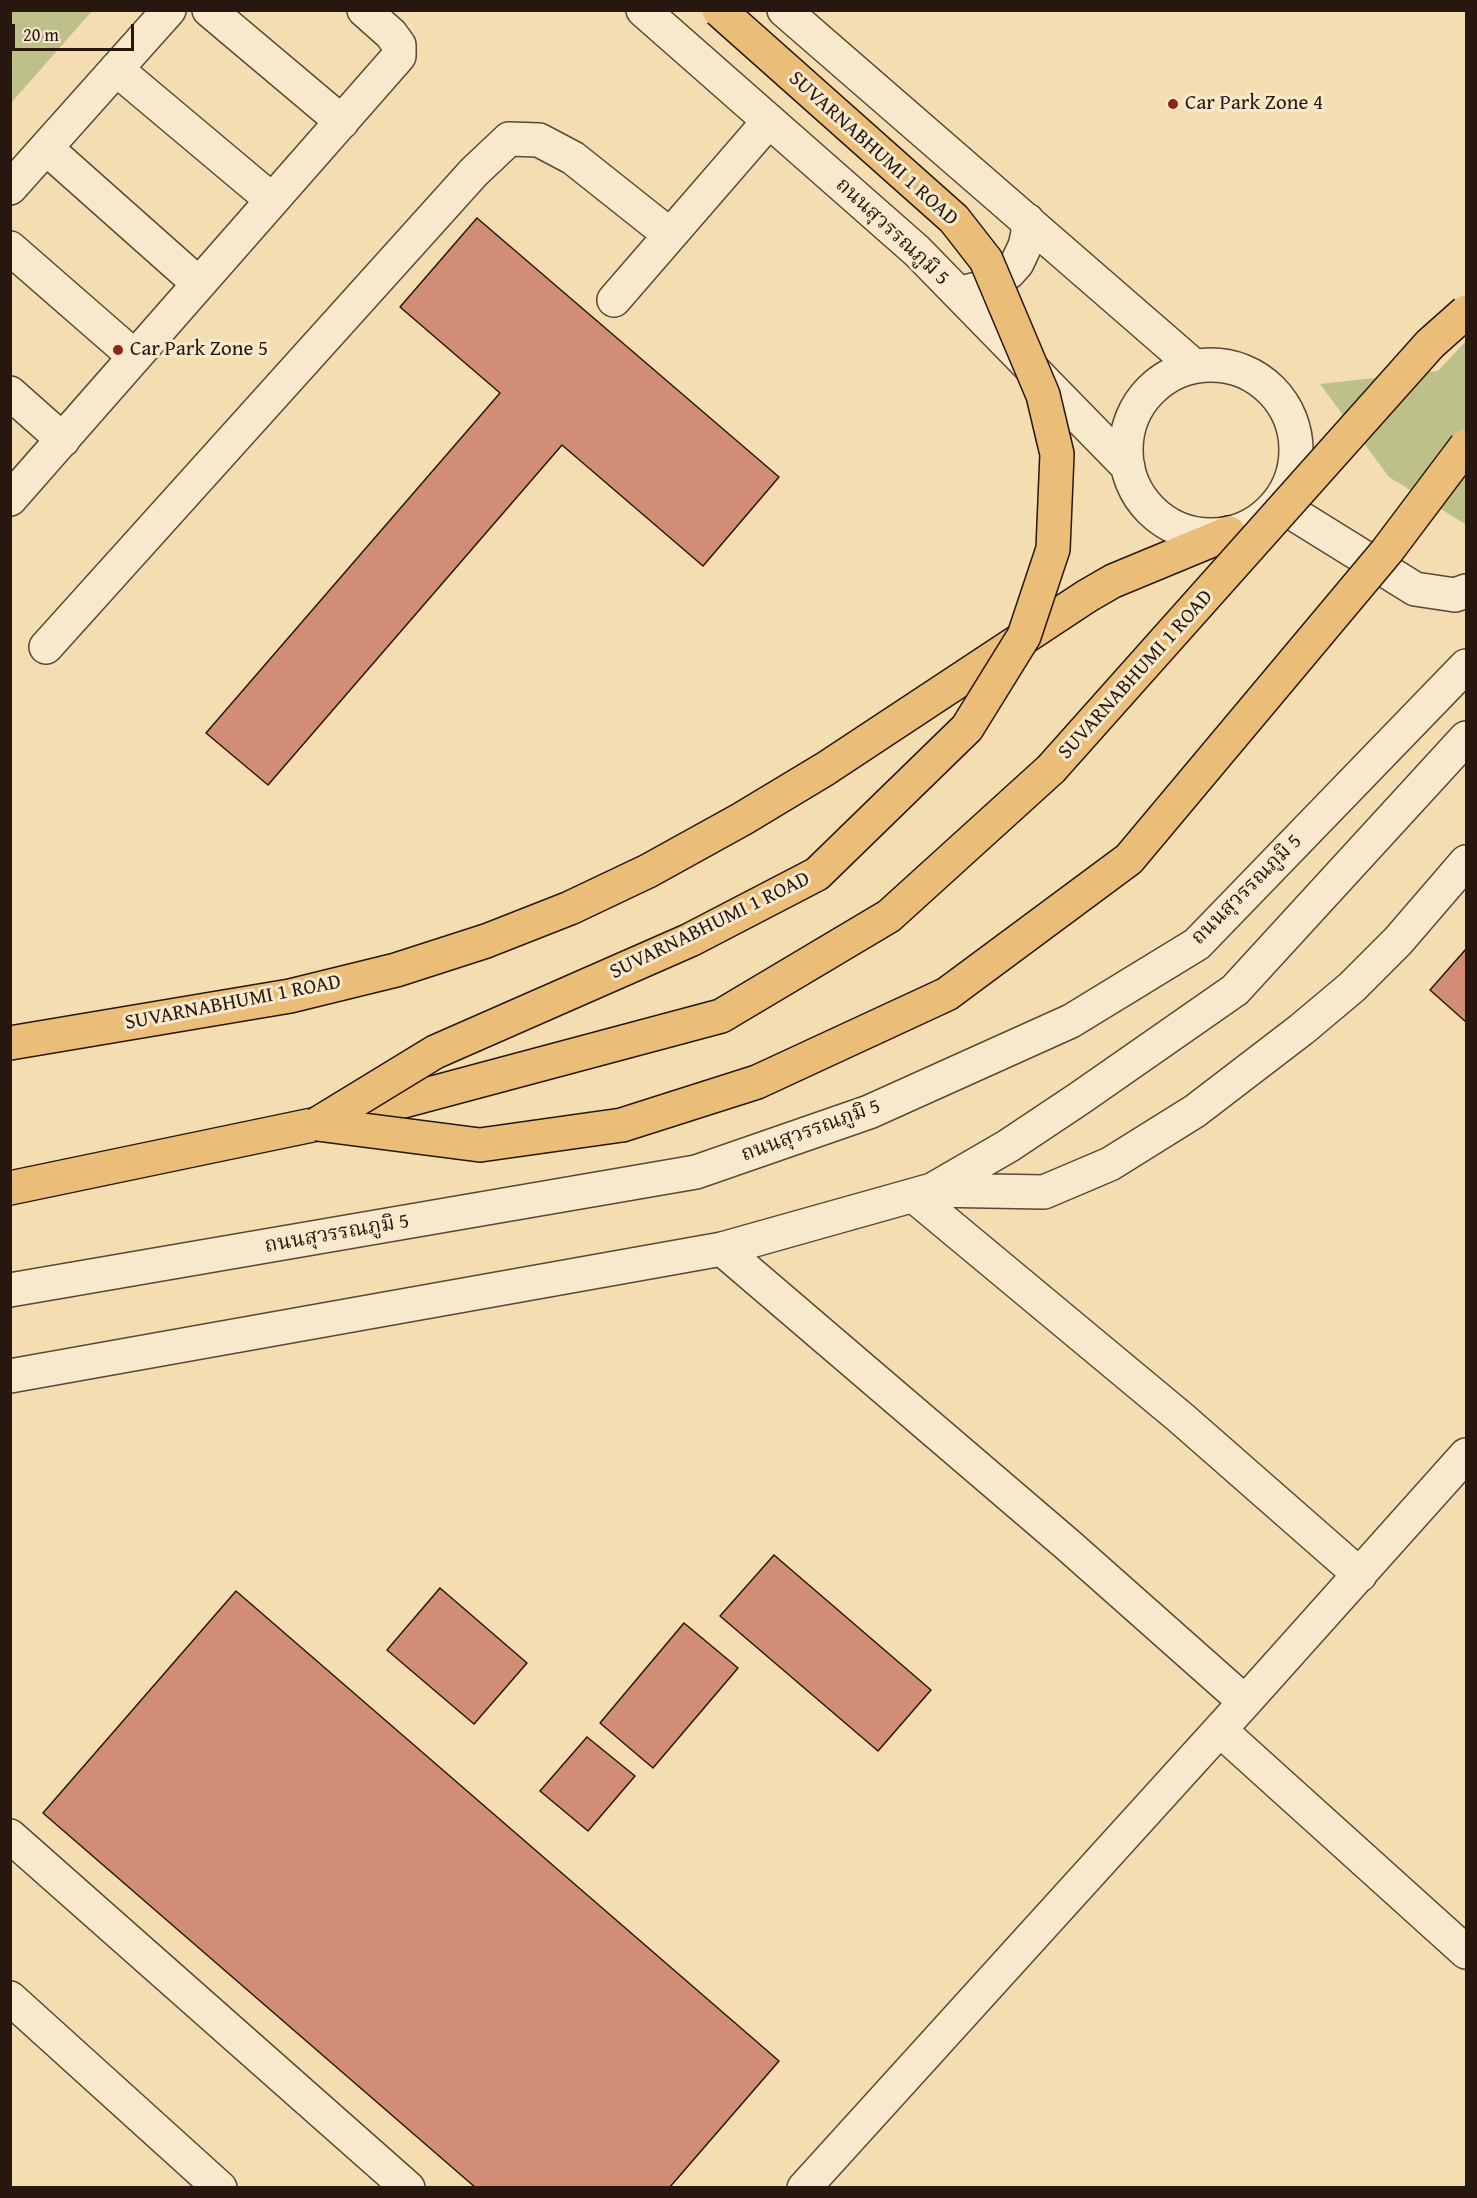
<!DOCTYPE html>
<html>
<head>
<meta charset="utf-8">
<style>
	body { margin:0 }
	#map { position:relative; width:1477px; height:2198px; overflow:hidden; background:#f4ddb0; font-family:"Gentium Book Plus",serif }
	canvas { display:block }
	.frame { position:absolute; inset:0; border:12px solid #27170e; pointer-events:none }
	.scale { position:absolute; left:12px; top:24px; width:122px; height:27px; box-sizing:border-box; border:3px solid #27170e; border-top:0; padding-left:8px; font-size:18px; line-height:21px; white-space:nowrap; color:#27170e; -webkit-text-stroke:4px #f8e9cc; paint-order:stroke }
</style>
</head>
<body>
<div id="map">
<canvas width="1477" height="2198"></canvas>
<div class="frame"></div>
<div class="scale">20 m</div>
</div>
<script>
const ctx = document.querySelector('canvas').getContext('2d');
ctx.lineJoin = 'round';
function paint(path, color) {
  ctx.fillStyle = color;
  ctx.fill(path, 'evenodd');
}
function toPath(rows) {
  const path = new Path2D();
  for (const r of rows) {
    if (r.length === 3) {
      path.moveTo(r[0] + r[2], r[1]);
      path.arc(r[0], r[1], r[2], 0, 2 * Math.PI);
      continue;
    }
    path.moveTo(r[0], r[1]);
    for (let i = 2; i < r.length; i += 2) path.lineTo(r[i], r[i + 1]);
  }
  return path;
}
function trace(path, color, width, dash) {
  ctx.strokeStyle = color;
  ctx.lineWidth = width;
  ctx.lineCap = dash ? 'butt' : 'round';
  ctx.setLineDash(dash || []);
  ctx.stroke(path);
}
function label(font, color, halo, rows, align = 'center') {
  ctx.font = font + ' "Gentium Book Plus","Noto Serif Thai",serif';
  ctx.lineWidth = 6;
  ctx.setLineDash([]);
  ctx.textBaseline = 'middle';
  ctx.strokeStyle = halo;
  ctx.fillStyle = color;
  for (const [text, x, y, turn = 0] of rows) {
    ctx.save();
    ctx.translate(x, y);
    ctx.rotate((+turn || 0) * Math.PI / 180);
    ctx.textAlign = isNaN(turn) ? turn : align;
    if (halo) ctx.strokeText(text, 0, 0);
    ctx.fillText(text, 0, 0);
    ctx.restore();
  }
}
paint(toPath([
	[11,10,92,11,11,103,10,11],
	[1466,341,1466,523,1465,524,1389,477,1320,384,1438,371]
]), '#bec089');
const building = toPath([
	[477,218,779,477,703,566,562,445,268,785,206,733,500,393,400,307,477,218],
	[1466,949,1466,1022,1430,990,1466,949],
	[774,1555,931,1690,878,1751,720,1616,774,1555],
	[440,1588,527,1663,474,1724,387,1650,440,1588],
	[236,1591,779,2061,669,2188,476,2188,43,1813,236,1591],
	[684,1623,738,1668,653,1768,600,1723,684,1623],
	[587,1737,635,1776,588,1831,540,1791,587,1737]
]);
paint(building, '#d18d75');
trace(building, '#27170e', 1.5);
const minor = toPath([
	[209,10,342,122],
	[643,10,917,251,1128,467],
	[784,10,1194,366],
	[116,69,272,200],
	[46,148,199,284],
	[10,188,169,10],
	[10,248,135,357],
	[969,291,993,285,1009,272,1017,263,1025,246,1028,233,1027,220],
	[614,300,769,121],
	[1211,450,85],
	[10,393,63,440],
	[10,499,399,56,399,45,391,34,364,10],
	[1278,504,1415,589,1455,595,1466,591],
	[46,647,474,172,509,139,539,140,573,158,670,235],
	[932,1190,1044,1192,1110,1164,1195,1111,1302,1029,1352,987,1398,941,1466,862],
	[914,1196,1181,1418,1360,1575],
	[722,1249,1068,1545,1245,1702],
	[10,1290,696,1172,869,1112,1071,1021,1197,944,1466,666],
	[10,1376,722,1249,932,1190,1008,1146,1080,1098,1235,990,1466,738],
	[1220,1730,1466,1952],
	[10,1836,408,2188],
	[10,1998,220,2188],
	[804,2188,1245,1702,1466,1455]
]);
const highway = toPath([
	[10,1043,290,996,396,970,486,941,570,908,648,871,742,819,825,769,1087,596,1113,581,1229,533],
	[10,1188,317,1124,721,1016,889,916,1051,769]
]);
trace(minor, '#5a4836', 36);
trace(highway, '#27170e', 36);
trace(minor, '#f8e9cc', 33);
trace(highway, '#eabe78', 33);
const highwayBridge = toPath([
	[1051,769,1430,344,1466,312],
	[317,1124,435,1052,690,940,817,874,967,728,1024,636,1053,549,1057,454,1043,395,986,260,954,219,719,10],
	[317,1124,480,1145,622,1125,757,1082,947,994,1129,859,1387,551,1466,446]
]);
trace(highwayBridge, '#27170e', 36, []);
trace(highwayBridge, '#eabe78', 33);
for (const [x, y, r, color] of [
	[1173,104,6,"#8f2418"],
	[118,350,6,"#8f2418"]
]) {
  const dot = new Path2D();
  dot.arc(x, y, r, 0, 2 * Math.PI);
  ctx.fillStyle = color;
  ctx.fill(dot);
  trace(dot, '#f8e9cc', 2);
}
label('21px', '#27170e', '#f8e9cc', [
	["Car Park Zone 4",1185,104],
	["Car Park Zone 5",130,350]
], 'left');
label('21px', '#27170e', '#f8e9cc', [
	["SUVARNABHUMI 1 ROAD",873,149,42],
	["ถนนสุวรรณภูมิ 5",892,232,43],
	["SUVARNABHUMI 1 ROAD",1136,675,-48],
	["ถนนสุวรรณภูมิ 5",1247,890,-45],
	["SUVARNABHUMI 1 ROAD",710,926,-26],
	["SUVARNABHUMI 1 ROAD",233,1003,-11],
	["ถนนสุวรรณภูมิ 5",811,1131,-20],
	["ถนนสุวรรณภูมิ 5",337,1234,-10]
]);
</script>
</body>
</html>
